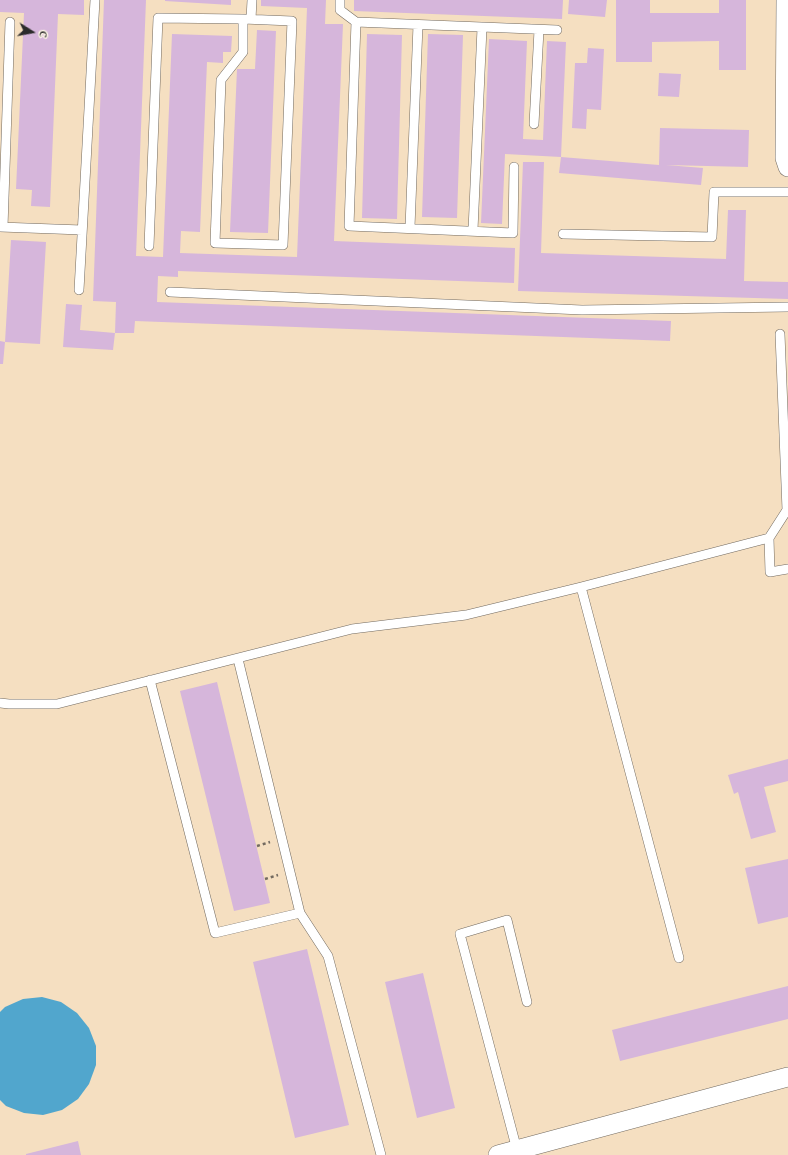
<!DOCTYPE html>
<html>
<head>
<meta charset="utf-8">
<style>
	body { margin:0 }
	#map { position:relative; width:788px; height:1155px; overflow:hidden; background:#f5dfc1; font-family:"Gentium Book Plus",serif }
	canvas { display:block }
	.north { position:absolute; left:12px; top:12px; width:40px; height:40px; -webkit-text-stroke:3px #fcf5e5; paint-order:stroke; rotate:101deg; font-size:11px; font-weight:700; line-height:16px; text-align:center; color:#2b2b2b }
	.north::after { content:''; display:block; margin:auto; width:14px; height:18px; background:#2b2b2b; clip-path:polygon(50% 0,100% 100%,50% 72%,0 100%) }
</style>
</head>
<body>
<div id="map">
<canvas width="788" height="1155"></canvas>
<div class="north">С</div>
</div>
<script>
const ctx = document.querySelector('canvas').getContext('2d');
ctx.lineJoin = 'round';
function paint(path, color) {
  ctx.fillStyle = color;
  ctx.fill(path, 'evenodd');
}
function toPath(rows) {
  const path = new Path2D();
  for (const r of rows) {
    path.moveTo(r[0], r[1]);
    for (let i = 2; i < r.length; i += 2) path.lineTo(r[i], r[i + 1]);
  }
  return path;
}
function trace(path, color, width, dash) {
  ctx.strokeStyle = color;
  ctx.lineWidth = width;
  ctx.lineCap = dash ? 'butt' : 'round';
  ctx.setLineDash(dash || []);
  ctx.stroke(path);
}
paint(toPath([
	[42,997,61,1002,77,1013,89,1028,96,1046,96,1065,89,1084,78,1099,62,1110,43,1115,24,1113,6,1106,0,1100,0,1012,5,1007,23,999]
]), '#51a6cd');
paint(toPath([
	[0,0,84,0,84,15,58,14,50,207,31,206,32,190,16,189,24,13,0,12],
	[104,0,146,0,136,256,163,257,172,34,232,36,231,52,223,52,223,63,207,62,200,232,181,231,180,253,297,257,307,8,261,6,261,0,326,0,325,24,343,24,334,241,515,248,514,283,178,271,178,277,158,276,157,302,671,321,670,341,135,321,134,333,115,333,116,302,93,301],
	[165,0,231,0,231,5,165,1],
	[354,0,563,0,562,19,354,11],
	[569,0,607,0,605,17,568,14],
	[616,0,650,0,650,13,719,13,719,0,746,0,746,70,719,70,719,41,652,42,652,62,616,62],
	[257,30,276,31,268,233,230,232,237,69,255,69],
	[367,34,402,35,397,219,362,218],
	[428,34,463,35,457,218,422,217],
	[489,39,527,41,523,139,543,140,547,41,566,42,561,157,505,154,502,224,481,223],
	[588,48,604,49,601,110,587,109,586,129,572,128,575,63,587,63],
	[659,73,681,74,679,97,658,96],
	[660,128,749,130,748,167,666,165,703,168,701,185,559,173,561,157,659,165],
	[523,162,544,162,541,253,726,259,728,210,746,210,744,281,788,282,788,299,518,291],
	[11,240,46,242,40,344,5,342,3,364,0,364,0,341,5,342],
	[66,304,82,305,80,330,115,333,113,350,63,347],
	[217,682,270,903,234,911,180,691],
	[788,759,788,781,764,787,776,832,751,839,738,792,734,794,728,775],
	[788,859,788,917,758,924,745,868],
	[307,949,349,1125,295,1138,253,962],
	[423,973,455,1108,417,1118,385,982],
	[788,986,788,1019,620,1061,612,1030],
	[78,1141,81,1155,26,1155,26,1154]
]), '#d6b6db');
const lane = toPath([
	[340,0,340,10,356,22,349,226,513,233,514,167],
	[251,19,252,0],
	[356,22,557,30],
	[534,124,539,30],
	[0,227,82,230],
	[3,227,10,22],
	[410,227,418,25],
	[473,230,482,28],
	[563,234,712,237,714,192,788,192],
	[149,246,158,18,243,19,292,21,283,245,215,243,221,80,243,52,243,19],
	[79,290,95,0],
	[170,292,582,310,788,307],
	[780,334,787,510,788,510],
	[787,510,769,538,770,572,788,569],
	[581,587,769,538],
	[238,659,300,913,328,956,381,1155],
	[150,680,215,933,300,913],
	[0,703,9,704,57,704,352,629,466,615,581,587,679,958],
	[517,1150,460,934,507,920,527,1002]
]);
const street = toPath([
	[786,0,785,158,788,167],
	[498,1155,788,1077]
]);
trace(lane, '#726a60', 10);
trace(street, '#726a60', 20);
trace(toPath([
	[257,846,270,842],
	[265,879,278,875]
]), '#726a60', 2.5, [3, 3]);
trace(lane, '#fff', 9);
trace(street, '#fff', 19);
</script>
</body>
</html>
